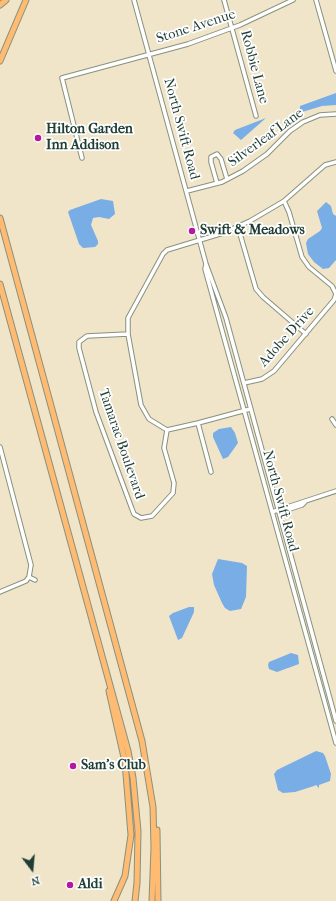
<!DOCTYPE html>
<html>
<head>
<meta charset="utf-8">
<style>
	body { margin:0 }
	#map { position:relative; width:336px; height:901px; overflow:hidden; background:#f0e5c9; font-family:"IM FELL French Canon",serif }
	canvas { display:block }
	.north { position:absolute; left:12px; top:849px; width:40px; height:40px; -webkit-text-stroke:3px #fff; paint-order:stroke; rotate:164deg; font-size:11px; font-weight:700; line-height:16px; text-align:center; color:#1f3d34 }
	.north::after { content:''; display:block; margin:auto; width:14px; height:18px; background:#1f3d34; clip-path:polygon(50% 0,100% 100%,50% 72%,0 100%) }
</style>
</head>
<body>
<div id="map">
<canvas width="336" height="901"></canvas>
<div class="north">N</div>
</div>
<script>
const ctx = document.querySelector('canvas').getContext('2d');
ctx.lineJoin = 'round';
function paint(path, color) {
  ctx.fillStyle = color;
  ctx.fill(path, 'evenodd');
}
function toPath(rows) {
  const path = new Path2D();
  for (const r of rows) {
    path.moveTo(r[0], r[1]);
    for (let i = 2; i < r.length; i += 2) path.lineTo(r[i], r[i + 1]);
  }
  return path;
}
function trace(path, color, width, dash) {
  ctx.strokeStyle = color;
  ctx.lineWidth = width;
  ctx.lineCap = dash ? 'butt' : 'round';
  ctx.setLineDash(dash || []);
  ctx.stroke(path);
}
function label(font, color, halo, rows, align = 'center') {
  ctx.font = font + ' "IM FELL French Canon",serif';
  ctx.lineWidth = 3.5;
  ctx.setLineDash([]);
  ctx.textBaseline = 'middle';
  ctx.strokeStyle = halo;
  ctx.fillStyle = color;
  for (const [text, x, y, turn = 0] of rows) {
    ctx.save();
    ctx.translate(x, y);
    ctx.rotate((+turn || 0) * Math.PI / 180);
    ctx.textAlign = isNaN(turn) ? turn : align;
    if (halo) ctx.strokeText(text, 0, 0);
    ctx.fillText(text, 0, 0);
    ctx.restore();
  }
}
paint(toPath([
	[336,93,336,105,322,106,302,112,300,110,300,106],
	[266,118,241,140,233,133,235,130],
	[101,199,113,201,115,214,109,219,99,217,93,218,91,225,98,241,98,244,95,247,83,248,79,244,68,212,70,210],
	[326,202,331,206,333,214,336,216,336,260,329,268,323,269,314,262,308,254,306,243,308,239,320,231,322,228,317,211],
	[231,427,235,433,238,443,228,457,223,459,213,437,213,433,219,429],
	[218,559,242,563,247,566,246,597,241,609,230,611,225,608,222,603,214,585,212,574],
	[189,607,194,607,194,612,182,638,178,640,169,616,173,613],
	[291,653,298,655,299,664,277,672,269,669,268,665,269,662],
	[316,751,323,753,325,756,331,774,330,781,319,785,319,788,316,785,314,786,295,792,283,793,278,790,274,774,277,770]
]), '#78ade6');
const minor = toPath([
	[134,0,206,264,226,318,336,721],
	[224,0,256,116],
	[316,0,336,71],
	[82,158,62,78,188,44,240,25,293,0],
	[217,183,211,162,211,157,217,154,221,159,227,179],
	[187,191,222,182,243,171,267,154,290,131,303,122,320,115,336,114],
	[238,227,256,289,263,297,306,334],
	[206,264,205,269,336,743],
	[128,334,87,336,79,342,79,348,96,412,132,509,134,514,141,518,152,516,173,493,174,483,164,448,167,430],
	[244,383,262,379,274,371,334,300,336,294,332,286,309,267,302,257,289,212,284,201],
	[250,409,198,423,167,430,149,419,141,405,128,334,128,318,163,254,167,250,223,233,250,221,284,201,325,165,336,162],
	[332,419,336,425],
	[198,423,211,472],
	[0,447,31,565,29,577,26,581,0,592],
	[279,511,284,511,302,505,305,502],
	[272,512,336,491],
	[29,577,35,580]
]);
const highway = toPath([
	[0,5,6,0],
	[0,61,26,0],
	[0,218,142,741,153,807,154,848,152,901],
	[0,284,128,751,133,778,138,831,137,883,135,901],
	[109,691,125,762,131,835,125,876,114,901],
	[157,830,158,901]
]);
trace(minor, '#88917e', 5.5);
trace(highway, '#88917e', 7);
trace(minor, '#fff', 3.5);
trace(highway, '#ffbb71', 5);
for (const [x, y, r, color] of [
	[38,138,4,"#b5179e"],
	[192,231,4,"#b5179e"],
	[73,766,4,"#b5179e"],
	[70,885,4,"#b5179e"]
]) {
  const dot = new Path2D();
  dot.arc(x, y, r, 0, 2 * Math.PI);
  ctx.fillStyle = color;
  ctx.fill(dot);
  trace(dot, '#fff', 1.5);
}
label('14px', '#1f3d34', '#fff', [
	["Stone Avenue",196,27,-18],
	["Robbie Lane",254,67,75],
	["North Swift Road",181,129,75],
	["Silverleaf Lane",266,138,-36],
	["Adobe Drive",287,337,-48],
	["Tamarac Boulevard",121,444,71],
	["North Swift Road",280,501,75]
]);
label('bold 14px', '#1f3d34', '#fff', [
	["Hilton Garden",46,130],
	["Inn Addison",46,146],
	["Swift & Meadows",200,231],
	["Sam's Club",81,766],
	["Aldi",78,885]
], 'left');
</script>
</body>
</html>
